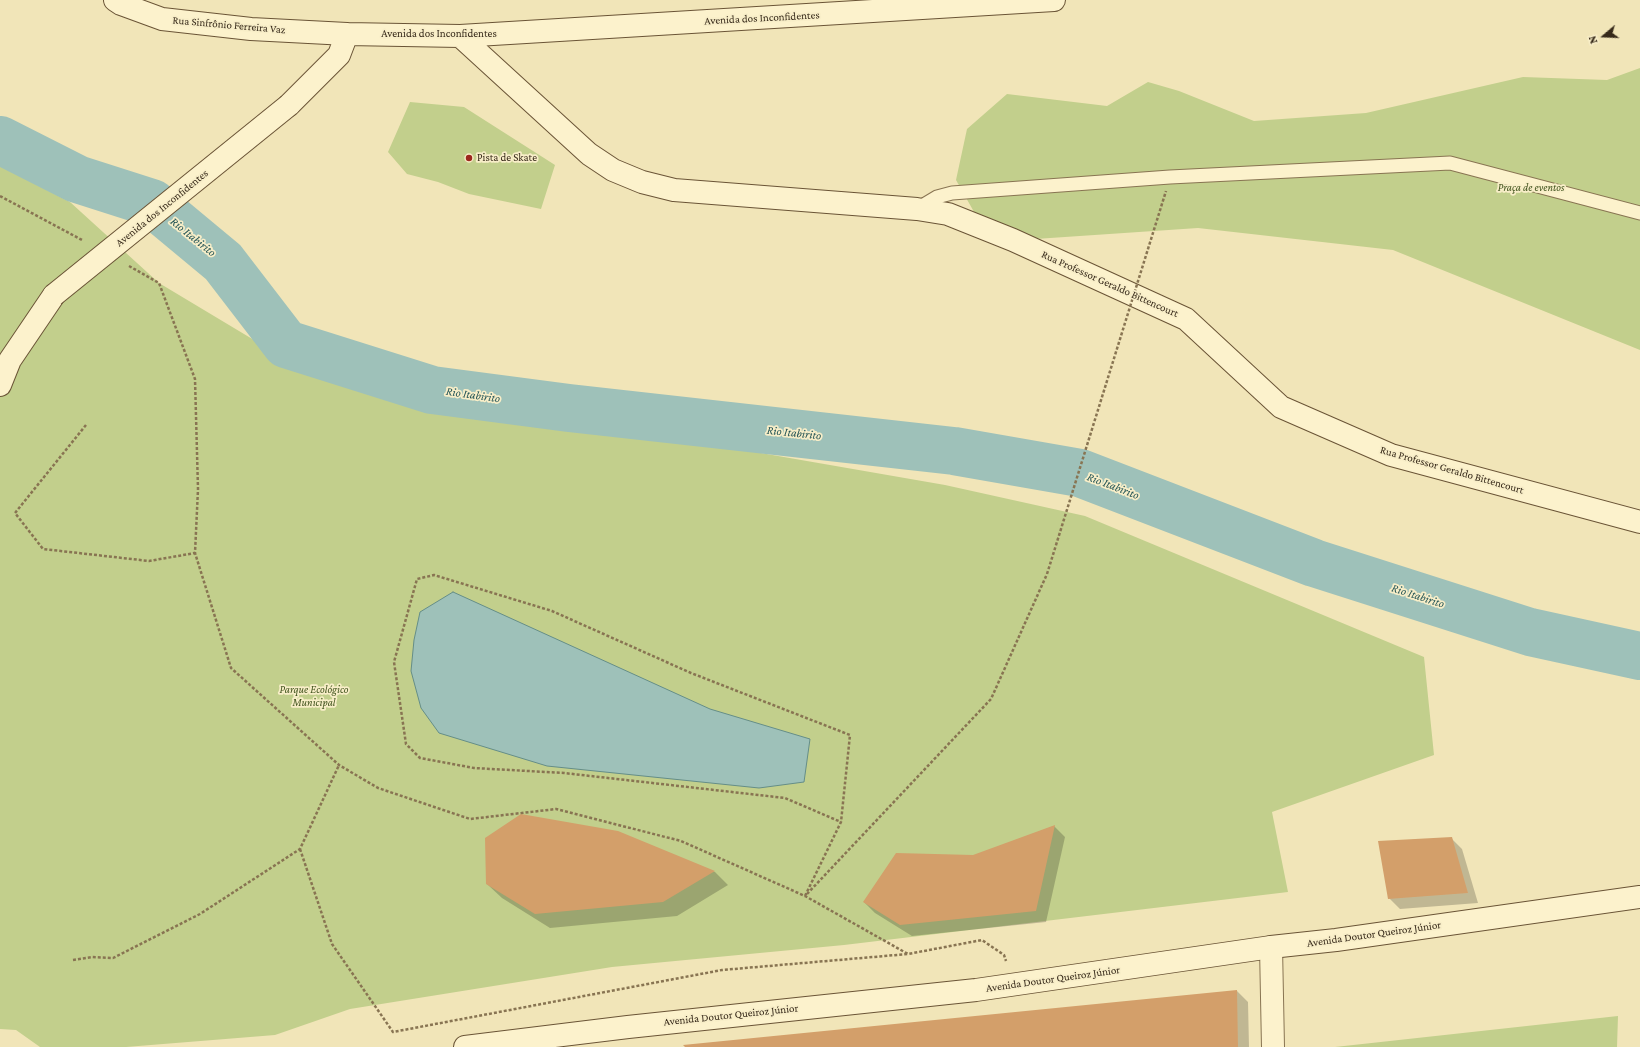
<!DOCTYPE html>
<html>
<head>
<meta charset="utf-8">
<style>
	body { margin:0 }
	#map { position:relative; width:1640px; height:1047px; overflow:hidden; background:#f1e5b8; font-family:"Crimson Pro",serif }
	canvas { display:block }
	.north { position:absolute; left:1584px; top:16px; width:40px; height:40px; -webkit-text-stroke:3px #f8eec8; paint-order:stroke; rotate:251deg; font-size:11px; font-weight:700; line-height:16px; text-align:center; color:#362919 }
	.north::after { content:''; display:block; margin:auto; width:14px; height:18px; background:#362919; clip-path:polygon(50% 0,100% 100%,50% 72%,0 100%) }
</style>
</head>
<body>
<div id="map">
<canvas width="1640" height="1047"></canvas>
<div class="north">N</div>
</div>
<script>
const ctx = document.querySelector('canvas').getContext('2d');
ctx.lineJoin = 'round';
function paint(path, color) {
  ctx.fillStyle = color;
  ctx.fill(path, 'evenodd');
}
function toPath(rows) {
  const path = new Path2D();
  for (const r of rows) {
    path.moveTo(r[0], r[1]);
    for (let i = 2; i < r.length; i += 2) path.lineTo(r[i], r[i + 1]);
  }
  return path;
}
function trace(path, color, width, dash) {
  ctx.strokeStyle = color;
  ctx.lineWidth = width;
  ctx.lineCap = dash ? 'butt' : 'round';
  ctx.setLineDash(dash || []);
  ctx.stroke(path);
}
function label(font, color, halo, rows, align = 'center') {
  ctx.font = font + ' "Crimson Pro",serif';
  ctx.lineWidth = 3.5;
  ctx.setLineDash([]);
  ctx.textBaseline = 'middle';
  ctx.strokeStyle = halo;
  ctx.fillStyle = color;
  for (const [text, x, y, turn = 0] of rows) {
    ctx.save();
    ctx.translate(x, y);
    ctx.rotate((+turn || 0) * Math.PI / 180);
    ctx.textAlign = isNaN(turn) ? turn : align;
    if (halo) ctx.strokeText(text, 0, 0);
    ctx.fillText(text, 0, 0);
    ctx.restore();
  }
}
paint(toPath([
	[1640,68,1640,350,1393,250,1198,228,991,242,956,180,967,129,1007,94,1107,106,1148,82,1179,91,1254,121,1366,113,1523,77,1607,80],
	[410,102,464,107,555,165,541,209,469,194,438,182,407,174,388,152],
	[0,166,70,202,159,283,279,355,429,403,663,436,945,485,1085,516,1424,657,1434,755,1272,812,1288,892,844,945,612,967,350,1009,275,1035,126,1047,40,1047,16,1030,0,1029],
	[1618,1016,1617,1047,1335,1047]
]), '#c2cf8c');
const water = toPath([
	[453,592,710,709,810,739,804,782,759,788,547,766,439,733,421,708,411,671,414,640,420,612,453,592]
]);
paint(water, '#9ec1b9');
trace(water, '#658e88', 1);
paint(toPath([
	[1054,826,1065,837,1046,922,912,936,875,913,864,902,973,856],
	[617,832,715,872,728,885,677,916,550,928,502,898,487,884],
	[1451,838,1462,849,1478,903,1400,909,1389,898],
	[1237,991,1248,1002,1249,1047,686,1047]
]), '#0003');
trace(toPath([
	[0,140,77,179,152,203,223,262,286,344,432,390,569,408,954,451,1080,473,1314,563,1530,632,1640,656]
]), '#9ec1b9', 48);
paint(toPath([
	[521,814,618,831,715,871,663,902,535,914,486,884,485,838],
	[1055,825,1036,911,900,925,863,902,896,853,973,855],
	[1452,837,1468,893,1388,899,1378,841],
	[1237,990,1238,1047,685,1047,683,1045]
]), '#d39f6a');
const lane = toPath([
	[917,209,937,197,952,193,1170,177,1450,163,1640,213]
]);
const street = toPath([
	[1271,947,1273,1047]
]);
const secondary = toPath([
	[115,0,121,4,162,19,251,29,347,34],
	[460,36,589,154,613,170,642,182,674,190,917,209,948,214,1013,240,1186,319,1281,407,1391,455,1640,522],
	[289,105,339,55,347,34,460,36,1054,0],
	[0,385,10,360,54,295],
	[465,1047,628,1027,976,990,1271,947,1336,940,1640,897]
]);
trace(lane, '#887452', 15);
trace(street, '#887452', 24);
trace(secondary, '#6a5436', 24);
trace(toPath([
	[0,196,82,240],
	[129,266,159,283,195,379,198,489,195,553,231,668,339,765,378,788,470,819,556,809,681,841,805,896,908,954,982,940,1004,955,1006,961],
	[86,425,15,513,43,549,149,561,195,553],
	[300,849,332,944,393,1032,722,970,908,954],
	[807,894,991,699,1047,574],
	[805,896,841,822,850,735,691,673,552,611,434,575,417,579,394,662,406,744,420,758,474,768,564,773,785,798,841,822],
	[73,960,92,957,113,958,200,914,300,849,339,765]
]), '#887452', 2.5, [3, 2]);
trace(lane, '#fcf2cc', 13);
trace(street, '#fcf2cc', 22);
trace(secondary, '#fcf2cc', 22);
const secondaryBridge = toPath([
	[54,295,289,105]
]);
trace(secondaryBridge, '#6a5436', 24, []);
trace(toPath([
	[1047,574,1166,191]
]), '#887452', 2.5, [3, 2]);
trace(secondaryBridge, '#fcf2cc', 22);
for (const [x, y, r, color] of [
	[469,158,4,"#9c271d"]
]) {
  const dot = new Path2D();
  dot.arc(x, y, r, 0, 2 * Math.PI);
  ctx.fillStyle = color;
  ctx.fill(dot);
  trace(dot, '#f8eec8', 1.5);
}
label('11px', '#362919', '#f8eec8', [
	["Avenida dos Inconfidentes",762,18,-3],
	["Rua Sinfrônio Ferreira Vaz",229,25,5],
	["Avenida dos Inconfidentes",439,34],
	["Avenida dos Inconfidentes",162,208,-39],
	["Rua Professor Geraldo Bittencourt",1110,284,24],
	["Rua Professor Geraldo Bittencourt",1452,470,16],
	["Avenida Doutor Queiroz Júnior",1374,934,-8],
	["Avenida Doutor Queiroz Júnior",1053,979,-8],
	["Avenida Doutor Queiroz Júnior",731,1015,-6]
]);
label('11px', '#362919', '#f8eec8', [
	["Pista de Skate",477,158]
], 'left');
label('italic 11px', '#42541e', '#f8eec8', [
	["Praça de eventos",1531,188],
	["Parque Ecológico",314,690],
	["Municipal",314,703]
]);
label('italic 12px', '#265657', '#f8eec8', [
	["Rio Itabirito",193,237,39],
	["Rio Itabirito",473,395,8],
	["Rio Itabirito",794,433,6],
	["Rio Itabirito",1113,486,21],
	["Rio Itabirito",1418,596,18]
]);
</script>
</body>
</html>
